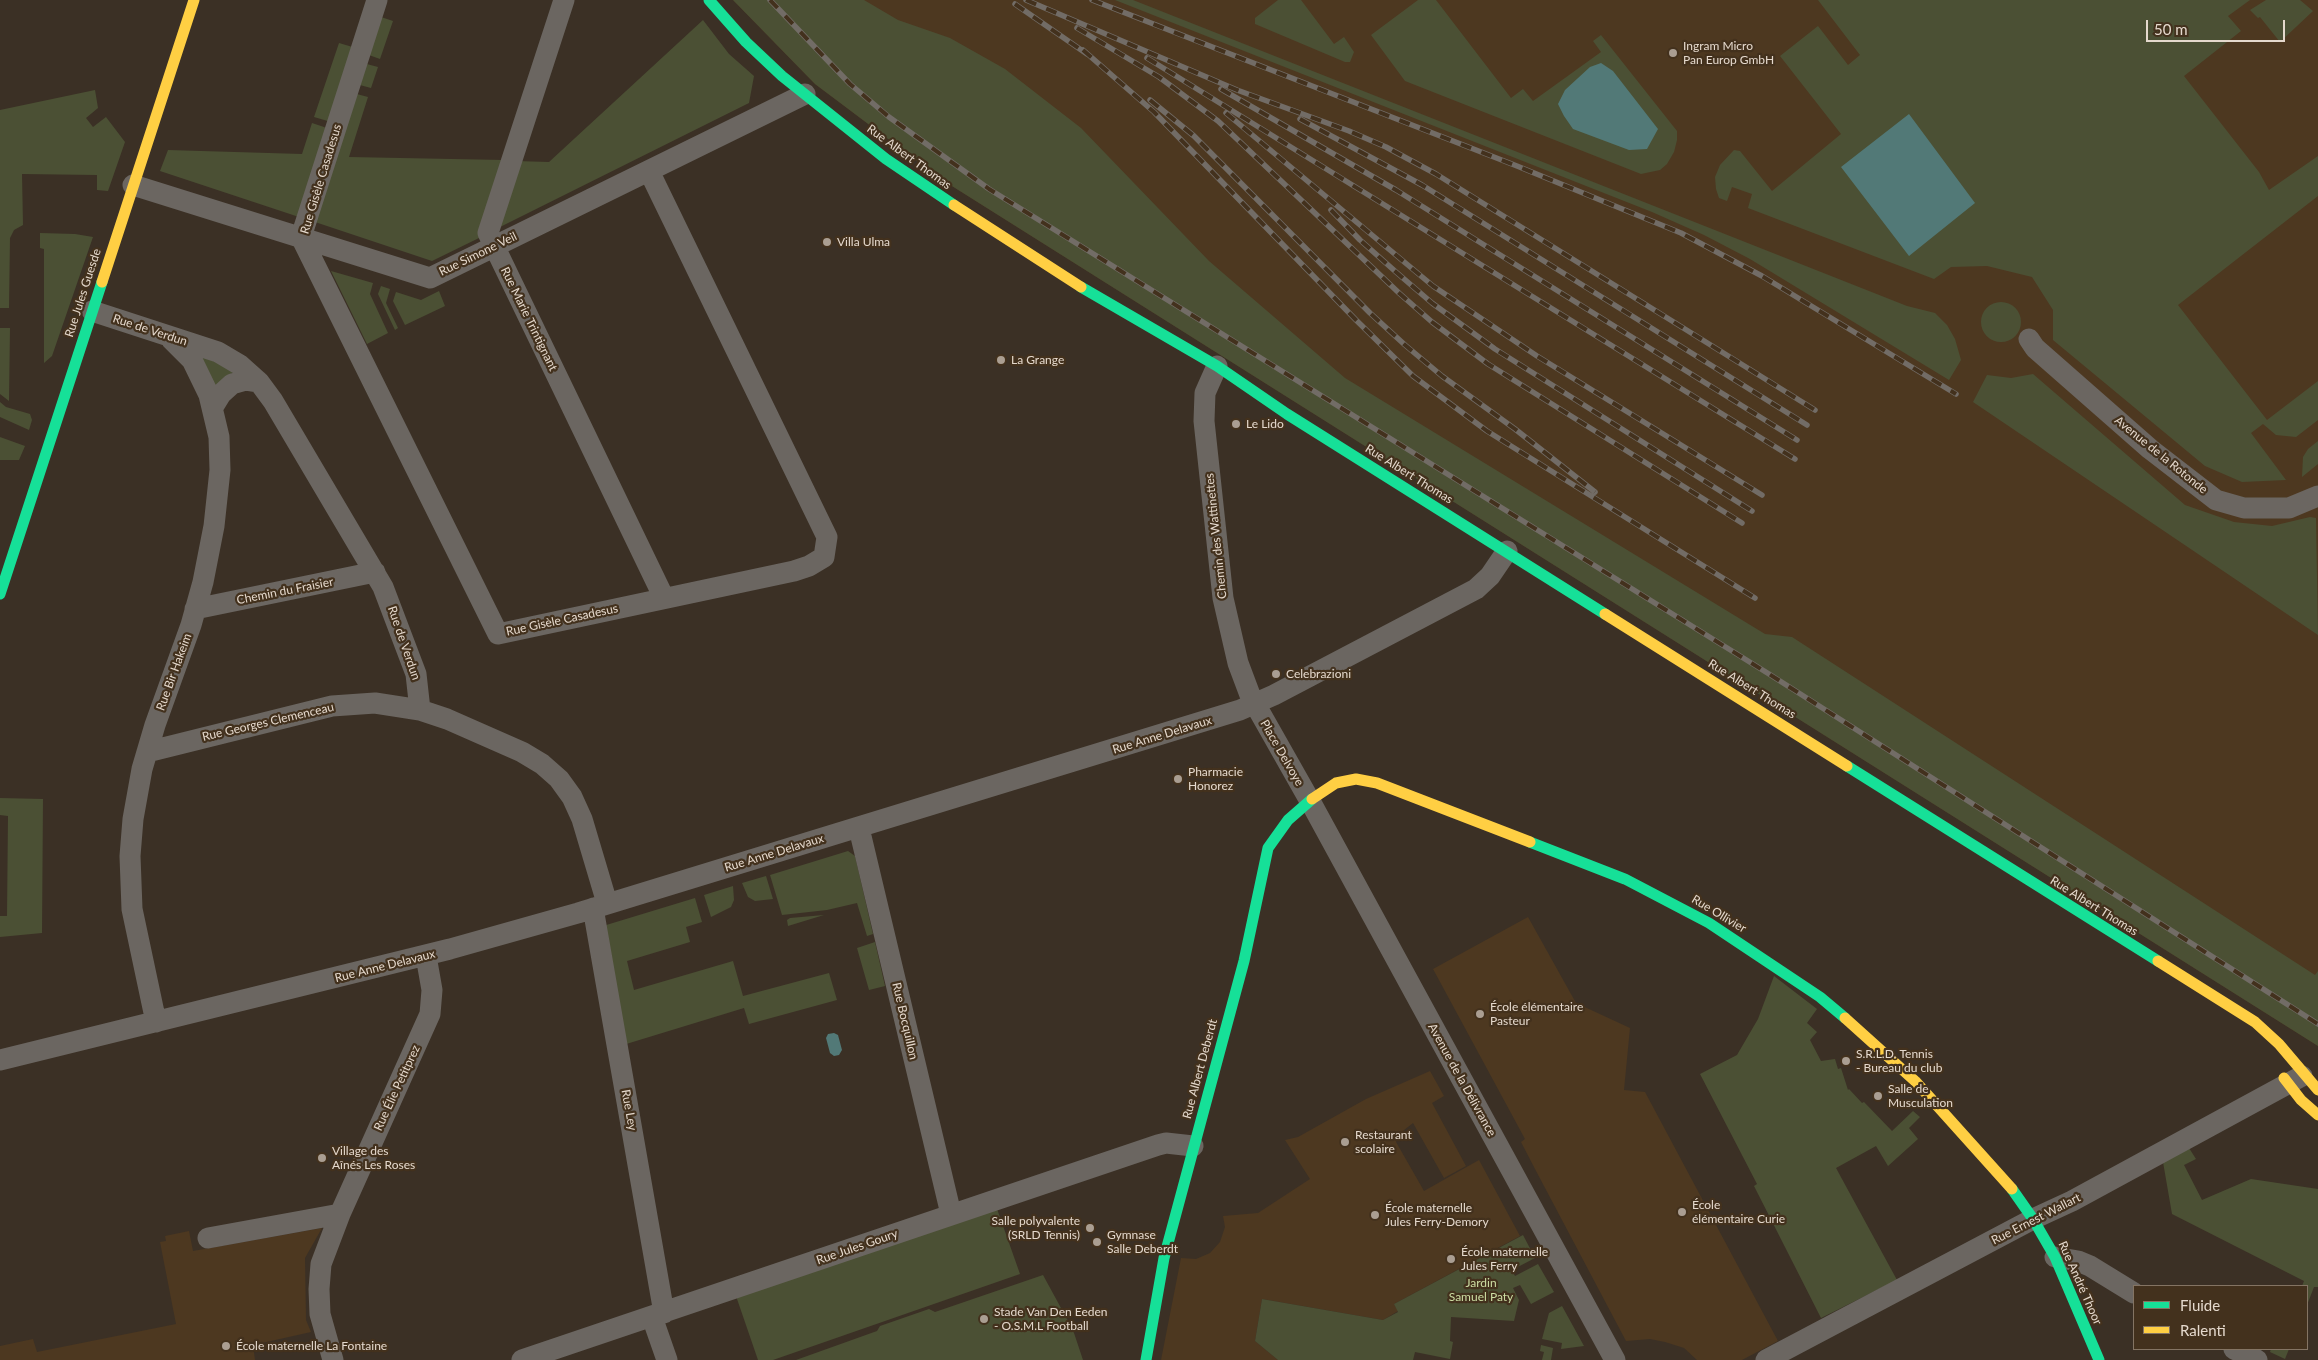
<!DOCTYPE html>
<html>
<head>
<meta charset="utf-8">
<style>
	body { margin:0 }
	#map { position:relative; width:2318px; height:1360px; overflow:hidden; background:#3b3025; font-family:Lato,sans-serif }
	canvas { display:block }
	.legend { position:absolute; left:2133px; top:1285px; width:175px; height:65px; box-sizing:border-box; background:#43311d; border:1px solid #847463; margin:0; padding:6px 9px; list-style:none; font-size:15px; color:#e5d9cd }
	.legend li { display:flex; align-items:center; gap:10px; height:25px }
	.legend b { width:25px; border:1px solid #847463 }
	.scale { position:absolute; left:2146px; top:20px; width:139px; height:22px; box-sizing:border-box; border:2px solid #e5d9cd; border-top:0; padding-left:6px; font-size:15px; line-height:18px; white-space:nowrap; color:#e5d9cd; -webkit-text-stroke:4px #43311d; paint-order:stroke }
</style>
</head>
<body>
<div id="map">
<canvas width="2318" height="1360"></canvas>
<ul class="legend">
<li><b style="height:6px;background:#16e098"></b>Fluide</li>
<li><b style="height:6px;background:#ffcf43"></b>Ralenti</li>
</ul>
<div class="scale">50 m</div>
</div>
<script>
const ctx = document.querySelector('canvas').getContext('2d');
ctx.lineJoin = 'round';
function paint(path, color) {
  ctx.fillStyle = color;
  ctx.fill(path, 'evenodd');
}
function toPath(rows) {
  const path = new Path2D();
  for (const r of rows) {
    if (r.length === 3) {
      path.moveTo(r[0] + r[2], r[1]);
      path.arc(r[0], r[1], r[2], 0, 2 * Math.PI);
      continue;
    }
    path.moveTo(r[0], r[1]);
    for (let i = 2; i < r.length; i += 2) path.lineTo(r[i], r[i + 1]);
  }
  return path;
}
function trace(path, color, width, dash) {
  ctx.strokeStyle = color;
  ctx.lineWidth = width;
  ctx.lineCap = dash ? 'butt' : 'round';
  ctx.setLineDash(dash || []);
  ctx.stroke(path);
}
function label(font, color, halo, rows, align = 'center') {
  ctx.font = font + ' Lato,sans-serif';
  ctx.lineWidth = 4.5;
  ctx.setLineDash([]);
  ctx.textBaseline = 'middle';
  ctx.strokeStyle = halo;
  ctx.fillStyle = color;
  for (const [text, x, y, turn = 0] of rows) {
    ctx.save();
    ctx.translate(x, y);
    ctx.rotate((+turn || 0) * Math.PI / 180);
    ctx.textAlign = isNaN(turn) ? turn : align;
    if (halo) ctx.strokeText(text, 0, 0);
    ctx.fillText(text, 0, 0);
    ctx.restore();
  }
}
paint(toPath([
	[733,0,2318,0,2318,1046,944,181,815,84],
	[1528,917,1576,1003,1630,1028,1624,1090,1645,1092,1778,1341,1742,1360,1697,1360,1684,1348,1665,1342,1650,1339,1626,1341,1535,1169,1521,1142,1525,1139,1433,969],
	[1430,1071,1444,1096,1432,1103,1466,1166,1444,1178,1413,1123,1399,1134,1396,1142,1424,1191,1479,1160,1520,1236,1394,1304,1398,1311,1383,1320,1262,1299,1255,1341,1278,1360,1161,1360,1181,1258,1196,1259,1210,1253,1220,1242,1225,1227,1223,1216,1258,1213,1310,1179,1285,1140,1298,1137,1366,1099],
	[322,1228,305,1258,306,1320,311,1332,253,1345,255,1360,0,1360,0,1346,33,1339,37,1352,176,1324,160,1242,166,1241,165,1236,189,1231,193,1251]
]), '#4d3820');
paint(toPath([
	[733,0,864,0,898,20,950,38,1005,69,1081,128,1209,261,1345,378,1765,634,1792,637,2315,975,2318,971,2318,1046,944,181,815,84],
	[1115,0,1133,0,1907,306,1935,313,1947,325,1955,339,1961,360,1949,380,1750,259,1704,235,1652,212],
	[1278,0,1301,0,1334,44,1344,37,1354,52,1350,62,1345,62,1255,24,1255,18],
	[1418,0,1436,0,1511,98,1523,89,1533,101,1601,52,1593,41,1601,35,1677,131,1677,140,1674,152,1667,164,1660,170,1641,174,1405,81,1371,35],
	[1818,0,2250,0,2228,16,2241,31,2184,76,2259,172,2269,190,2318,156,2318,196,2178,305,2267,420,2318,381,2318,420,2296,437,2276,435,2263,424,2251,433,2286,480,2242,482,2205,466,2053,340,2053,310,2032,277,1987,266,1951,267,1934,279,1748,208,1752,194,1732,187,1727,201,1719,198,1716,189,1715,177,1720,165,1734,150,1740,151,1772,191,1841,134,1780,56,1818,26,1848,65,1860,55],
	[2266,0,2300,0,2313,11,2280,42,2260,17,2258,18,2250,10],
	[378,16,393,21,380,59,366,54],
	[703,20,729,54,754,76,749,103,492,231,515,161,549,162],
	[339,43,356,48,331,122,314,117],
	[363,63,378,67,371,88,356,84],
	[95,90,98,108,86,118,93,127,106,117,125,142,108,191,97,190,97,175,22,174,23,225,14,230,10,238,9,308,0,308,0,110],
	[353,93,368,97,349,157,504,160,479,238,432,261,312,221],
	[312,123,330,129,302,218,160,171,168,150,302,154],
	[40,233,75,234,93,237,52,356,44,363,44,249,40,248],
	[331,271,373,283,370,294,388,333,367,344],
	[381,286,390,289,386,303,398,328,395,330,378,294],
	[439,291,445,306,405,325,393,301,396,292,421,300],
	[2001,322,20],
	[0,328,10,328,9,401,0,394],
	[203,356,235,371,215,386,201,358],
	[2033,374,2185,505,2234,522,2272,526,2310,517,2316,518,2318,635,1973,402,1987,375,2011,378],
	[0,402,6,407,30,414,32,420,29,430,0,417],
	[0,437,25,446,19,460,0,460],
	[2318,441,2318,464,2302,477,2303,457,2308,449],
	[0,798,43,799,42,933,0,937,0,916,7,916,8,816,0,815],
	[848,851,855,856,873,934,867,936,857,903,827,910,782,915,770,875],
	[766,876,773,899,755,901,748,897,742,883],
	[733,886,734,900,731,907,711,917,704,895],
	[695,898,702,922,686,927,690,942,627,961,634,990,733,961,743,996,829,973,837,1000,749,1024,744,1008,623,1045,603,926],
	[824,915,788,926,787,920,790,918],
	[875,942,885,986,869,990,857,948],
	[1774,976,1817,1009,1807,1023,1817,1032,1810,1040,1821,1061,1835,1059,1838,1069,1841,1068,1848,1090,1849,1089,1862,1103,1864,1102,1892,1131,1913,1111,1920,1117,1909,1128,1918,1139,1888,1166,1876,1146,1836,1168,1897,1280,1821,1318,1754,1186,1757,1184,1700,1074,1737,1055,1758,1019],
	[2189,1148,2196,1159,2184,1165,2202,1200,2251,1179,2318,1189,2318,1287,2314,1287,2307,1305,2307,1286,2302,1286,2304,1281,2172,1214,2163,1162],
	[996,1206,1020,1274,773,1360,758,1360,736,1296],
	[1523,1235,1535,1258,1512,1270,1515,1276,1538,1264,1554,1292,1531,1304,1520,1285,1513,1288,1519,1300,1514,1321,1451,1317,1450,1341,1453,1342,1450,1359,1415,1352,1413,1360,1278,1360,1255,1341,1262,1299,1383,1320,1398,1312,1394,1304],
	[1043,1275,1073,1330,1083,1360,796,1360,877,1331,880,1326,929,1309,935,1312],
	[1562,1306,1584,1346,1561,1349,1562,1343,1542,1339,1549,1313],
	[1541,1345,1553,1348,1551,1360,1542,1360,1544,1352,1540,1351],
	[2271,1349,2289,1349,2285,1359,2270,1352]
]), '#4b5034');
paint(toPath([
	[1601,63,1613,71,1658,129,1647,149,1629,150,1573,129,1564,116,1558,104,1565,90,1590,67],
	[1909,114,1975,203,1909,256,1841,167],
	[834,1033,838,1035,842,1050,839,1055,834,1056,830,1053,826,1038,828,1034]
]), '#527977');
trace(toPath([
	[377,0,301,237,498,634,794,571,809,566,824,557,827,537,649,171],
	[564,0,488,233,664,598],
	[133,185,430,278,805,94],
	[92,311,218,352,240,365,259,382,273,401,383,587,416,674,420,710,447,719,522,752,542,764,559,779,572,797,582,819,607,903],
	[2029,339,2035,348,2150,449,2216,500,2244,508,2289,508,2318,496],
	[1217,366,1205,393,1204,421,1223,598,1238,663,1250,695,1310,801,1615,1360],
	[213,407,221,394,232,384,246,380,259,382],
	[195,609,375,572],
	[147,752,332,706,375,703,420,710],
	[859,828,951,1214],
	[593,908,664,1313],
	[156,1022,132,909,130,856,133,819,142,769,155,725,191,625,203,582,214,526,220,470,219,437,209,395,192,360,171,339],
	[0,1060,450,949,578,913,1240,710,1274,695,1476,589,1490,576,1507,551],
	[208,1238,340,1214],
	[2055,1257,2078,1261,2090,1266,2134,1293],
	[652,1317,667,1360],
	[2234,1349,2257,1360],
	[333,1360,320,1314,319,1289,321,1264,340,1214,430,1014,432,990,426,956],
	[522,1360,1158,1145,1166,1143,1193,1146],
	[1766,1360,2033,1219,2072,1201,2302,1076]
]), '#6b6661', 21);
trace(toPath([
	[709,0,746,42,782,76,886,159,954,205],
	[1081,287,1217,366,1287,414,1605,614],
	[0,594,102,282],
	[1847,766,2158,961],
	[1530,842,1625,879,1709,923,1820,997,1845,1018],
	[2012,1189,2033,1219,2055,1257,2099,1360],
	[1146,1360,1164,1258,1244,961,1268,848,1288,820,1312,799]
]), '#16e098', 11);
trace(toPath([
	[954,205,1081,287],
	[102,282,194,0],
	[1605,614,1847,766],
	[1312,799,1336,783,1356,779,1377,783,1530,842],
	[2158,961,2255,1022,2279,1044,2318,1090],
	[1845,1018,1915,1081,2012,1189],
	[2284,1078,2301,1100,2318,1115]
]), '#ffcf43', 11);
const rail = toPath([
	[770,0,850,84,889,117,989,189,1769,674,2318,1024],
	[1026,0,1237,90,1349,131,1386,147,1436,174,1815,410],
	[1092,0,1517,166,1681,233,1762,276,1956,394],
	[1015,4,1087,54],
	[1077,28,1159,77,1218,121,1399,293,1432,322,1488,364,1742,523],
	[1083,50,1154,112,1356,320,1413,376,1487,431,1755,598],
	[1147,58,1795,459],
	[1221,89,1396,190,1797,440],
	[1150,100,1194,136,1370,313,1405,345,1442,376,1515,429,1595,492],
	[1226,113,1433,286,1537,356,1762,495],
	[1300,119,1422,185,1807,425],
	[1331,210,1360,240,1396,272,1432,303,1495,349,1752,511]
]);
trace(rail, '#726c66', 5.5);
trace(rail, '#43311d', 4, [11]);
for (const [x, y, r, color] of [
	[1673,53,5,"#aa9e92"],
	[827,242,5,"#aa9e92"],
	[1001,360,5,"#aa9e92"],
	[1236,424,5,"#aa9e92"],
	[1276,674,5,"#aa9e92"],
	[1178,779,5,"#aa9e92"],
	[1480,1014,5,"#aa9e92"],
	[1846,1061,5,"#aa9e92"],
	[1878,1096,5,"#aa9e92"],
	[1345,1142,5,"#aa9e92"],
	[322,1158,5,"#aa9e92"],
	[1682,1212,5,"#aa9e92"],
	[1375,1215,5,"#aa9e92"],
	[1090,1228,5,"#aa9e92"],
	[1097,1242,5,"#aa9e92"],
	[1451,1259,5,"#aa9e92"],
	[984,1319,5,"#aa9e92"],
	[226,1346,5,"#aa9e92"]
]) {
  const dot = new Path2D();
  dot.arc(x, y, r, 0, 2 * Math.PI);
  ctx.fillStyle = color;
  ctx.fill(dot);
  trace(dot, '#43311d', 2);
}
label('12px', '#e5d9cd', '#43311d', [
	["Ingram Micro",1683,46],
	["Pan Europ GmbH",1683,60],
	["Villa Ulma",837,242],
	["La Grange",1011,360],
	["Le Lido",1246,424],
	["Celebrazioni",1286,674],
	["Pharmacie",1188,772],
	["Honorez",1188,786],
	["École élémentaire",1490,1007],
	["Pasteur",1490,1021],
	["S.R.L.D. Tennis",1856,1054],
	["- Bureau du club",1856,1068],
	["Salle de",1888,1089],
	["Musculation",1888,1103],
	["Restaurant",1355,1135],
	["scolaire",1355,1149],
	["Village des",332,1151],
	["Aînés Les Roses",332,1165],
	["École",1692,1205],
	["élémentaire Curie",1692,1219],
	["École maternelle",1385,1208],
	["Jules Ferry-Demory",1385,1222],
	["Salle polyvalente",1080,1221,"right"],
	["(SRLD Tennis)",1080,1235,"right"],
	["Gymnase",1107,1235],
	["Salle Deberdt",1107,1249],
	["École maternelle",1461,1252],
	["Jules Ferry",1461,1266],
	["Stade Van Den Eeden",994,1312],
	["- O.S.M.L Football",994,1326],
	["École maternelle La Fontaine",236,1346]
], 'left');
label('12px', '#e5d9cd', '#43311d', [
	["Rue Albert Thomas",909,157,36],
	["Rue Gisèle Casadesus",321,179,-73],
	["Rue Simone Veil",478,254,-26],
	["Rue Jules Guesde",83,293,-72],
	["Rue Marie Trintignant",529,319,64],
	["Rue de Verdun",150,330,18],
	["Avenue de la Rotonde",2161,455,39],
	["Rue Albert Thomas",1409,474,32],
	["Chemin des Wattinettes",1216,536,-96],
	["Chemin du Fraisier",285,591,-11],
	["Rue Gisèle Casadesus",562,620,-12],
	["Rue de Verdun",404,643,71],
	["Rue Bir Hakeim",174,672,-70],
	["Rue Albert Thomas",1752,689,32],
	["Rue Georges Clemenceau",268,722,-13],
	["Rue Anne Delavaux",1162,735,-17],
	["Place Delvoye",1282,753,60],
	["Rue Anne Delavaux",774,853,-17],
	["Rue Albert Thomas",2094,906,32],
	["Rue Ollivier",1719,914,31],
	["Rue Anne Delavaux",385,966,-14],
	["Rue Bocquillon",905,1021,77],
	["Rue Albert Deberdt",1200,1069,-75],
	["Avenue de la Délivrance",1462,1080,61],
	["Rue Élie Petitprez",397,1088,-65],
	["Rue Ley",629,1110,80],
	["Rue Ernest Wallart",2036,1219,-27],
	["Rue Jules Goury",857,1247,-19],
	["Rue André Thoor",2080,1283,66]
]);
label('12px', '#cddda3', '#43311d', [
	["Jardin",1481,1283],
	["Samuel Paty",1481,1297]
]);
</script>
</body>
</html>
